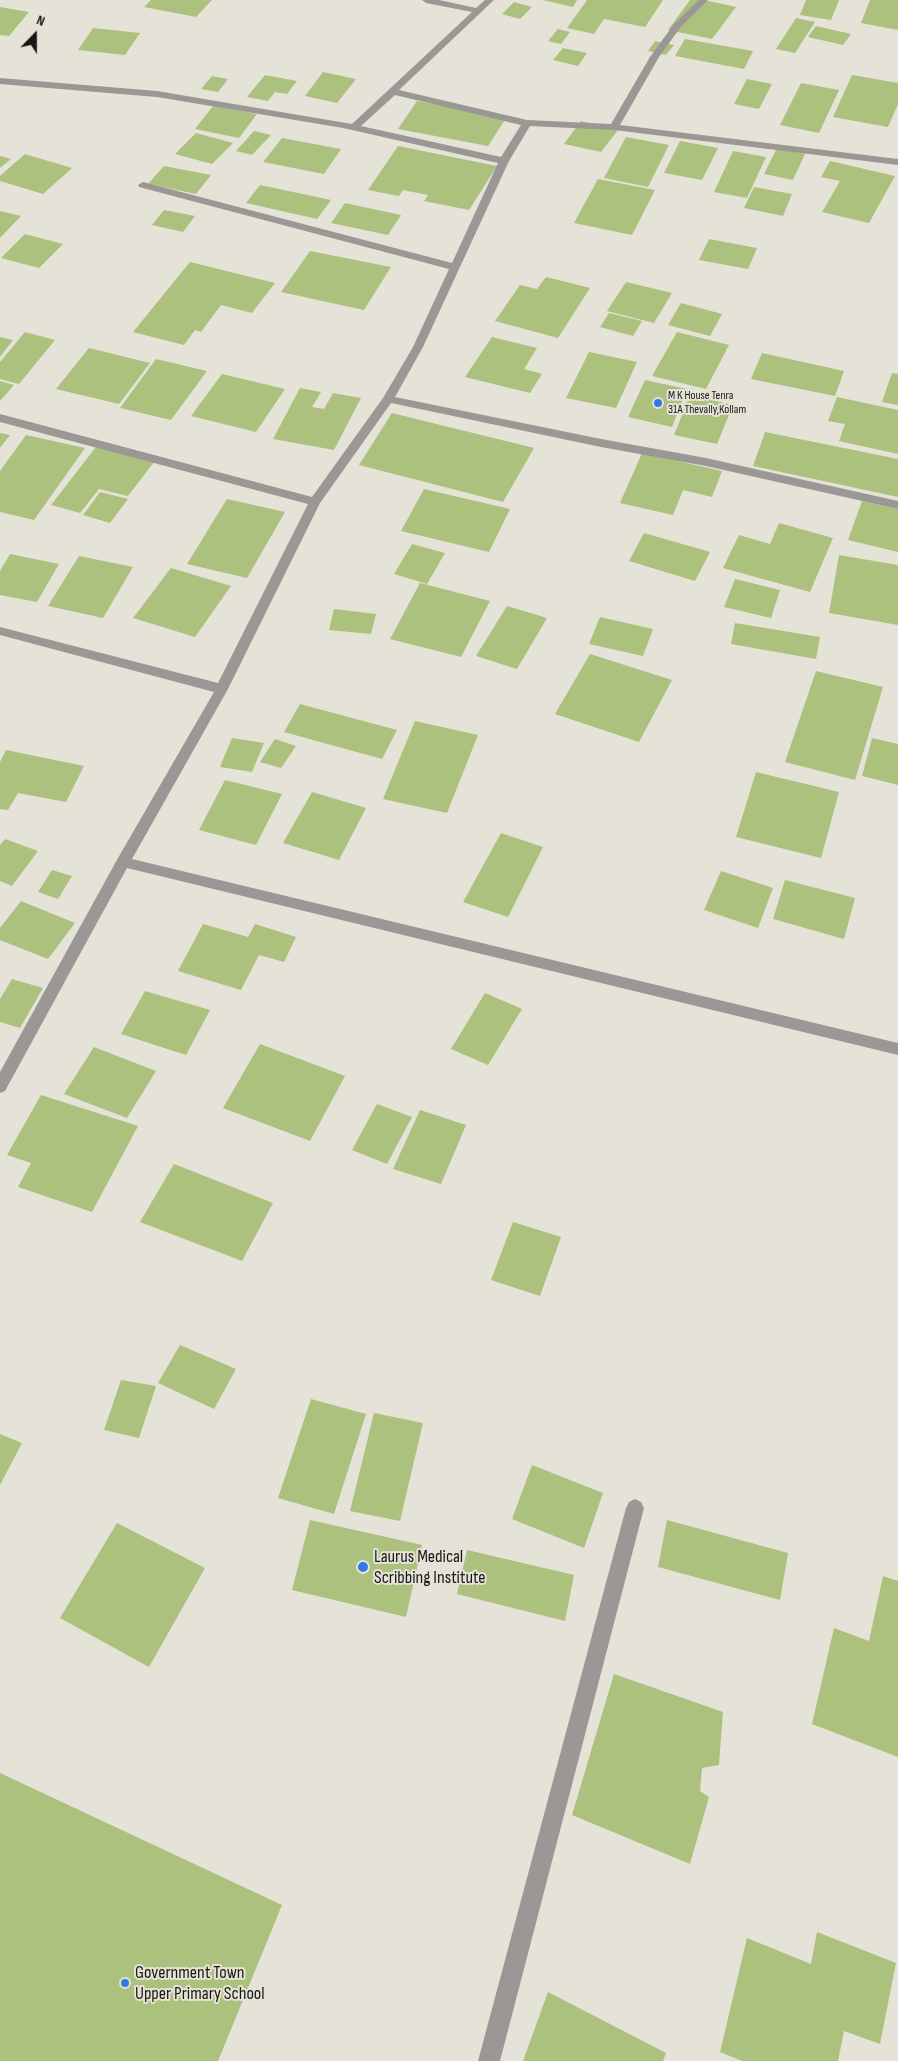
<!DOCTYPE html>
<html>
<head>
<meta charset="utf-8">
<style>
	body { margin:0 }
	#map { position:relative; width:898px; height:2061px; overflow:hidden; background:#e5e2d8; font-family:"Sofia Sans Condensed",sans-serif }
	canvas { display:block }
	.north { position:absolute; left:10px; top:10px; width:50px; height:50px; -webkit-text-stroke:4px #e5e2d8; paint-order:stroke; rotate:22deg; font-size:14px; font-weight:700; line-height:20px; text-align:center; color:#181713 }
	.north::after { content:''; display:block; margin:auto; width:18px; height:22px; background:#181713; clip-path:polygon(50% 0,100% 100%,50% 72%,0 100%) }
</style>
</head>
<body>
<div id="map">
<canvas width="898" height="2061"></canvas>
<div class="north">N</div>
</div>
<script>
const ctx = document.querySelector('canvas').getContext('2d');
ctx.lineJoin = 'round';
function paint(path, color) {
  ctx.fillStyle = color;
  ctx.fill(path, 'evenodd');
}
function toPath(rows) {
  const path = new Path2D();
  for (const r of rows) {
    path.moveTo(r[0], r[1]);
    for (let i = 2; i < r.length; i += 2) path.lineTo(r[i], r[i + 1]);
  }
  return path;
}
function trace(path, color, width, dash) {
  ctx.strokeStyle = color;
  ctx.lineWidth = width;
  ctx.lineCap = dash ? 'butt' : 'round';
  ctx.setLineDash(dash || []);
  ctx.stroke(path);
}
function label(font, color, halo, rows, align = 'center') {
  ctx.font = font + ' "Sofia Sans Condensed",sans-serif';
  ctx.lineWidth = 4;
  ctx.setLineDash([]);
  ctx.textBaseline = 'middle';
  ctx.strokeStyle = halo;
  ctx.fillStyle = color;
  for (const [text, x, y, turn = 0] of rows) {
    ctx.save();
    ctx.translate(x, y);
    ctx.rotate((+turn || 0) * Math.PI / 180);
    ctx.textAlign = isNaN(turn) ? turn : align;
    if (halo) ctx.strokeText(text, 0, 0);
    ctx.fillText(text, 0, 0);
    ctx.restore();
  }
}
paint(toPath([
	[151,0,212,0,196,17,144,7],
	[543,0,577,0,573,7],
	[587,0,663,0,645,27,604,19,594,34,567,28],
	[690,0,704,0,736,7,712,39,668,30],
	[806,0,839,0,831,20,800,15],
	[870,0,898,0,898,30,861,23],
	[514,2,532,7,520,19,502,14],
	[0,7,29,12,9,36,0,35],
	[796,18,815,22,795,53,776,49],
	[816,26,851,34,843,45,808,37],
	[93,28,140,33,125,55,78,50],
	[558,29,570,32,561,44,548,41],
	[685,39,753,51,744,69,675,56],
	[655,41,674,45,666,55,648,51],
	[563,48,587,53,578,66,553,60],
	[323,72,356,79,337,103,305,96],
	[265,75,297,81,287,94,275,92,268,101,247,97],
	[852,75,898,83,898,104,888,127,833,117],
	[212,76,228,79,218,92,201,89],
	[747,79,772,84,759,109,734,104],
	[801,83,839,90,819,133,780,125],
	[417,101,506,118,488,146,398,129],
	[213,106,257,114,239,138,195,129],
	[581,121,618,130,601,152,564,144],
	[254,131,271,135,252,155,236,151],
	[196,133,233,143,212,164,175,154],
	[626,137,669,145,648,187,604,178],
	[282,138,341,149,324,174,263,162],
	[680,141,718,148,702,180,664,173],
	[398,146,497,166,469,210,424,201,428,195,403,190,399,196,368,190],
	[777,148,805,154,793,180,764,174],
	[733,151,766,157,747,198,714,192],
	[25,154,72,168,43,194,0,181,0,176],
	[0,156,11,159,0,168],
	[830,161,895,176,869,223,822,212,840,181,821,177],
	[164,166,211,175,196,194,148,184],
	[598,179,655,190,632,235,574,223],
	[260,185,331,200,317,219,246,203],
	[754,187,792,194,783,216,744,208],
	[345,203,401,215,388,235,331,223],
	[164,210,195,216,183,232,152,225],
	[0,211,21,216,0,238],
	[25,234,63,244,39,268,1,258],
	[709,239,757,248,748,269,699,260],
	[310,251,391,267,364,310,281,292],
	[190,262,275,283,252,313,221,305,201,332,195,330,184,345,133,332],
	[546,277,590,288,558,338,495,321,520,285,537,289],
	[626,282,672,293,654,323,607,311],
	[681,303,722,314,710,336,668,325],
	[609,313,642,321,633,336,600,327],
	[25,332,55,340,19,384,0,379,0,362],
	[677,332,729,345,706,389,652,376],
	[0,337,13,340,0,357],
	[492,337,537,348,524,369,542,374,530,393,465,377],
	[89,348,150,363,119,404,56,389],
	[589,352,637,362,616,408,566,398],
	[762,353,844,371,835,396,751,379],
	[156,359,207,371,171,420,120,408],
	[892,373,898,374,898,405,882,402],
	[222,374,285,389,256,432,191,416],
	[645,380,687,389,672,427,628,417],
	[0,381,14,385,0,401],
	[300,388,321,392,312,407,324,409,333,393,361,398,334,450,273,439],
	[690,395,733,405,717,444,674,435],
	[837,397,898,410,898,454,839,441,845,424,828,421],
	[392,413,534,448,503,502,359,465],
	[765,432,898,459,898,497,753,466],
	[0,433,10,435,0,448],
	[26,435,85,448,34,520,0,512,0,471],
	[96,447,154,462,128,496,99,489,80,513,51,505],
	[642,453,722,471,712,497,683,490,673,515,620,503],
	[424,489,510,509,489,552,401,531],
	[100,492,128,499,110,523,83,515],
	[227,499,285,512,247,578,187,564],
	[862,501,898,509,898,552,848,540],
	[779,523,833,538,810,592,723,568,739,535,770,544],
	[644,533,710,552,695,581,629,561],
	[412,544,445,553,427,584,394,574],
	[10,554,59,564,37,602,0,595,0,571],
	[839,555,898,565,898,625,829,613],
	[79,556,133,567,103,618,48,606],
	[171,568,231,586,195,637,133,618],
	[735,579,780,590,771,618,724,607],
	[420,583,490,601,461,657,390,639],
	[507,606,547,618,517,669,476,656],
	[334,609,376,614,371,634,329,630],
	[600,617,653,629,643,656,589,644],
	[735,623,820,637,816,659,731,644],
	[590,654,672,680,639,742,555,714],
	[816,671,883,687,855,780,785,762],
	[300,704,397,730,382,759,284,732],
	[415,721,478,735,447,813,383,799],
	[232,738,264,743,252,772,220,767],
	[872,738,898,744,898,785,862,776],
	[275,739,296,746,281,768,260,762],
	[6,750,84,766,66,802,18,793,8,810,0,809,0,762],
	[756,772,839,792,821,858,736,837],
	[225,780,282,794,256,845,199,830],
	[312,792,366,808,339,860,283,843],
	[501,833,543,847,508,917,463,902],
	[5,839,38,851,12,886,0,881,0,845],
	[52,870,72,876,58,899,38,892],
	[721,871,773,888,758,928,704,910],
	[785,880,855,898,844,939,773,919],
	[21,901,75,923,48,959,0,940,0,928],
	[203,924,248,937,255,924,296,937,284,962,259,955,241,990,178,971],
	[12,979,43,988,20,1028,0,1022,0,999],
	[145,991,210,1010,186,1055,121,1034],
	[485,993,522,1009,488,1065,451,1049],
	[260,1044,345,1076,310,1141,223,1108],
	[94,1047,156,1071,127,1118,64,1094],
	[41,1095,138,1126,92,1212,18,1187,31,1163,7,1155],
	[377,1104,412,1117,387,1164,352,1150],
	[420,1110,466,1125,441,1184,393,1169],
	[174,1164,273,1203,242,1261,140,1222],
	[513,1222,561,1237,540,1296,491,1280],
	[180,1345,236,1369,214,1409,158,1383],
	[121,1380,156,1386,139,1438,104,1430],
	[311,1399,366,1414,334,1514,278,1498],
	[374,1413,423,1423,400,1521,350,1511],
	[0,1434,22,1443,0,1485],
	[532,1465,603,1493,584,1548,512,1519],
	[310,1520,422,1545,406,1617,292,1590],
	[667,1520,788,1553,780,1600,658,1567],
	[117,1523,205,1568,149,1667,60,1618],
	[467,1550,574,1575,565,1621,457,1594],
	[883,1576,898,1581,898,1757,812,1724,834,1628,869,1641],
	[614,1674,723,1712,719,1765,702,1768,700,1791,709,1797,690,1864,572,1815],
	[0,1773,282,1905,218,2061,0,2061],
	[817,1932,896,1963,880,2044,844,2031,838,2061,742,2061,720,2052,747,1938,811,1964],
	[548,1992,666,2053,663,2061,523,2061]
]), '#acc17d');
paint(toPath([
	[422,0,439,0,476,8,485,0,494,0,399,90,527,120,611,124,650,57,674,24,699,0,708,0,680,28,659,57,620,125,898,159,898,165,614,130,530,126,509,161,423,347,395,397,601,439,706,458,898,501,898,509,706,466,601,447,391,403,320,503,228,689,132,859,898,1043,898,1055,127,868,5,1091,0,1093,0,1072,118,858,214,692,0,635,0,627,218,683,308,504,0,422,0,414,312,497,383,398,413,347,449,269,139,187,138,185,143,182,452,263,498,163,343,128,157,97,0,84,0,78,157,91,352,124,472,12,426,3,422,0],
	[395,95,521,125,501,157,361,126,395,95],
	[635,1499,641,1502,644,1508,500,2061,478,2061,626,1508,629,1502,635,1499]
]), '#9b9795');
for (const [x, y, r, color] of [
	[658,403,5,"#3379e6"],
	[363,1567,6,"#3379e6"],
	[125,1983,5,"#3379e6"]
]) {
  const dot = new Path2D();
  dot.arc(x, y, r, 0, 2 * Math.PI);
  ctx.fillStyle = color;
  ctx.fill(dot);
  trace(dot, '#e5e2d8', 2);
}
label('12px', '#181713', '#e5e2d8', [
	["M K House Tenra",668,396],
	["31A Thevally,Kollam",668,410]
], 'left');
label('18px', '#181713', '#e5e2d8', [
	["Laurus Medical",374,1557],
	["Scribbing Institute",374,1578],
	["Government Town",135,1973],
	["Upper Primary School",135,1994]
], 'left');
</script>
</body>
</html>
